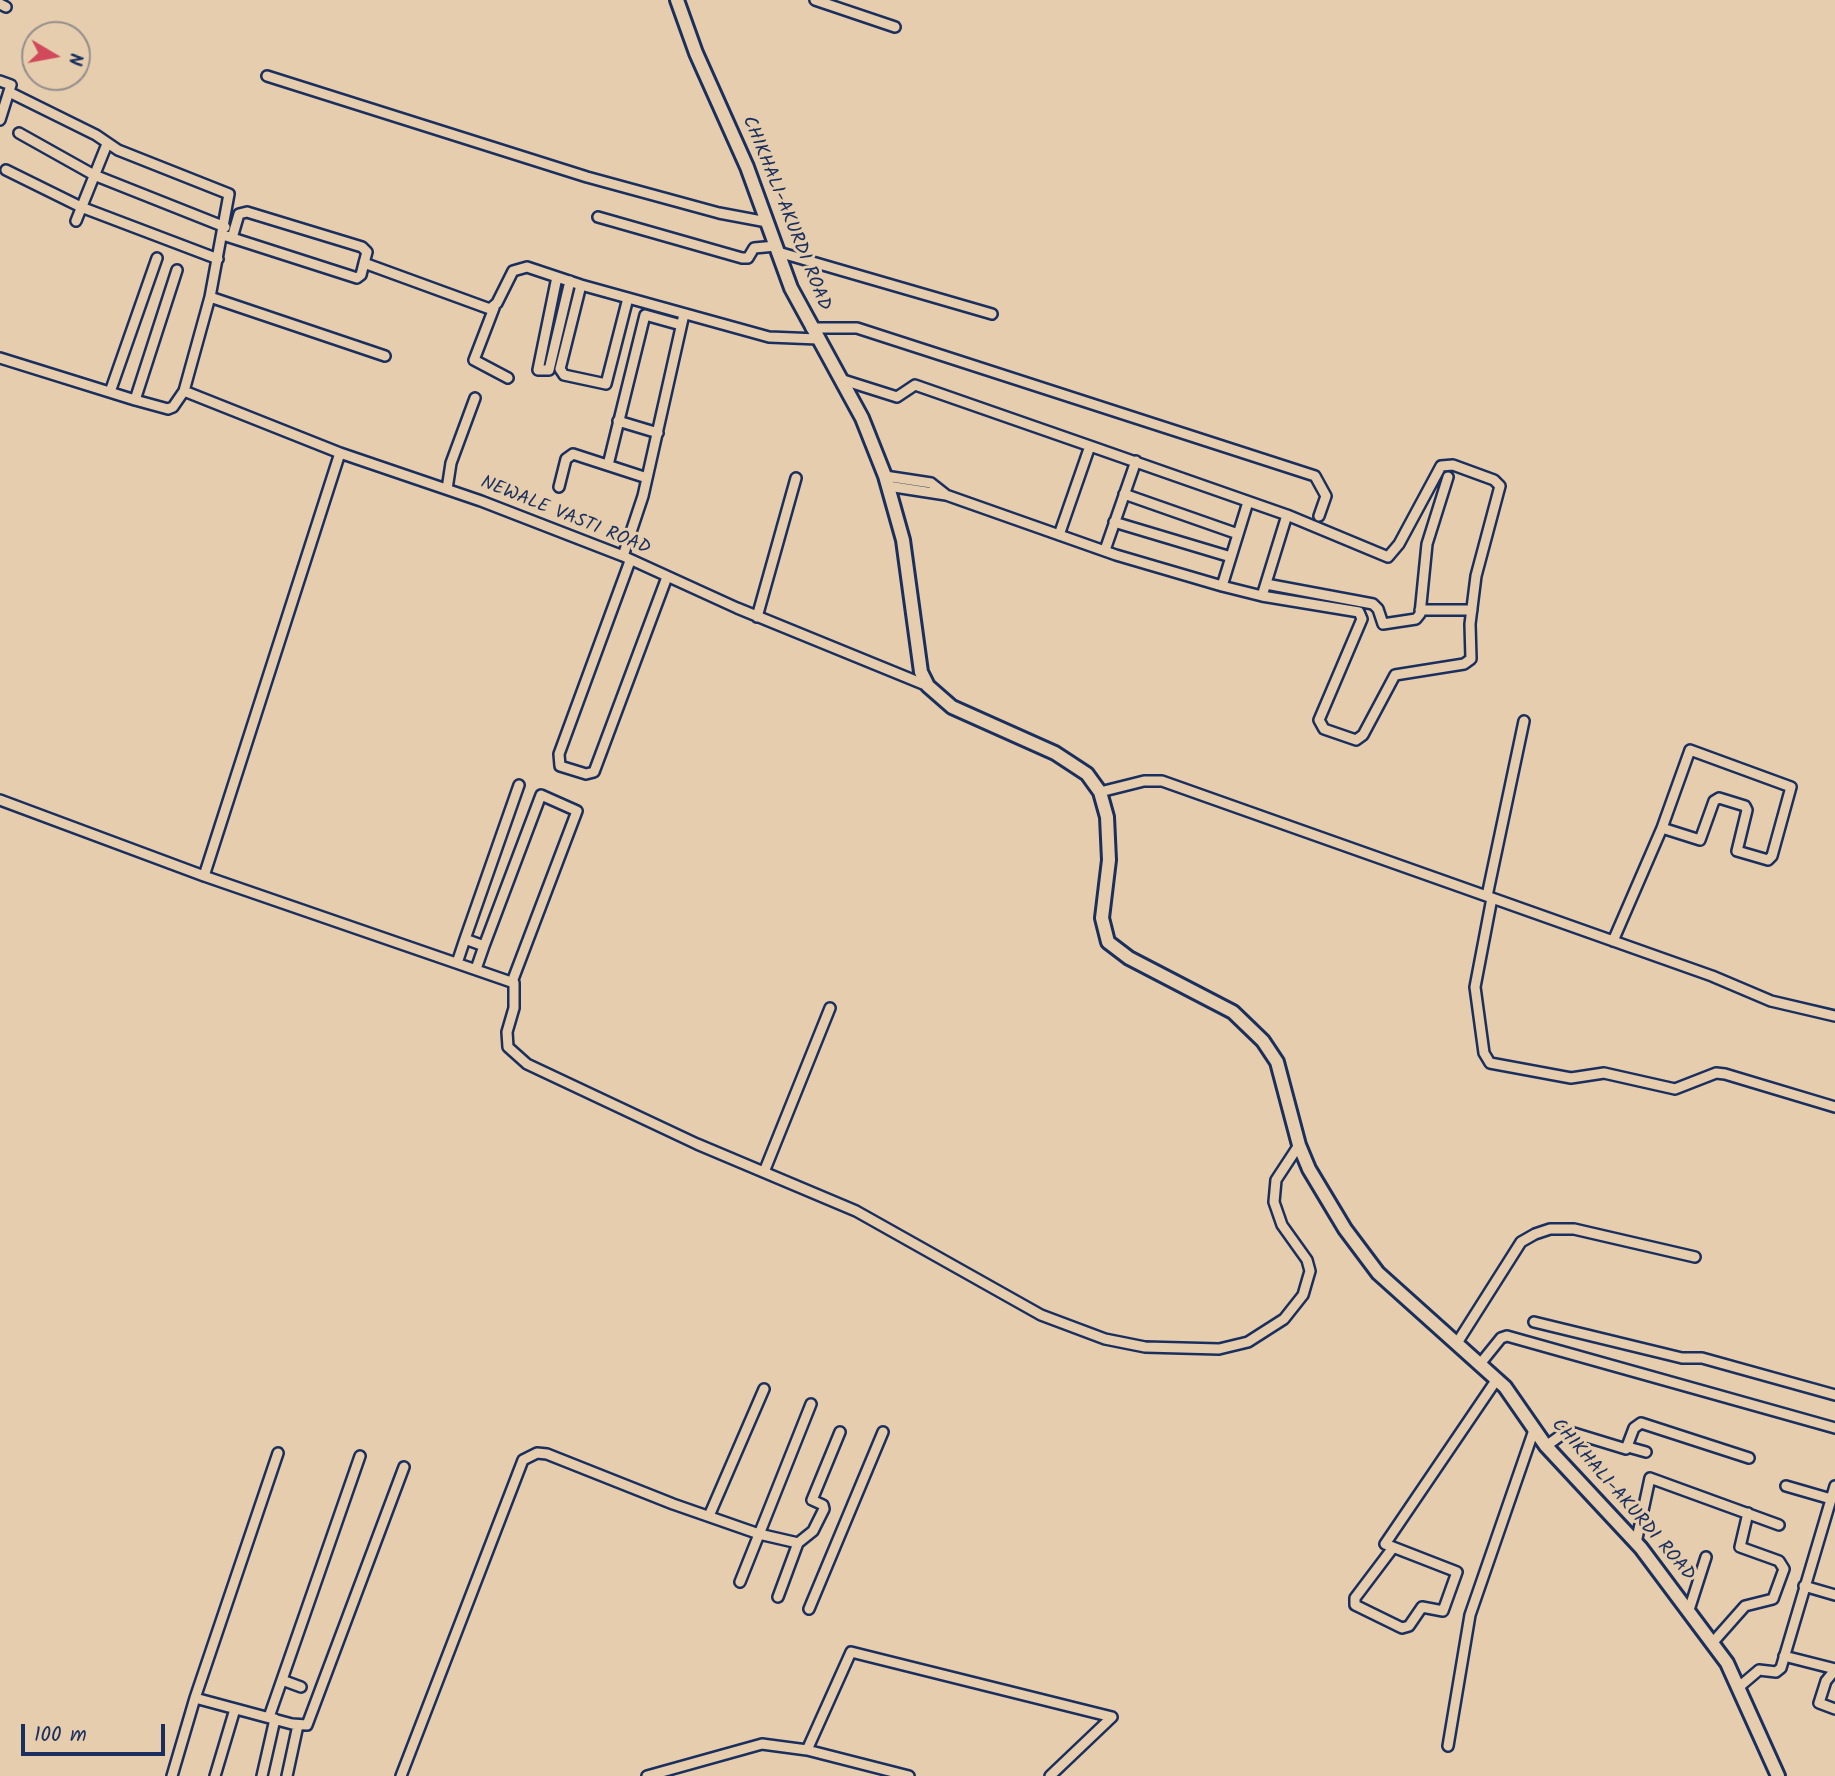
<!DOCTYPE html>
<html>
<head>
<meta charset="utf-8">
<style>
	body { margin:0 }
	#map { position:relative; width:1835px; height:1776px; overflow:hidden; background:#e5cdad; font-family:Kalam,sans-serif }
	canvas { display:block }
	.north { position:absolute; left:21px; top:21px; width:70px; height:70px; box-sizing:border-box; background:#e5cdad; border:2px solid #948e8d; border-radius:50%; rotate:100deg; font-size:19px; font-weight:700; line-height:28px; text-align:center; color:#1b2f5e }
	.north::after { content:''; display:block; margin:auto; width:24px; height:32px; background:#d1495b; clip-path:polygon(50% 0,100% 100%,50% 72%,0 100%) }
	.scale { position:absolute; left:21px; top:1724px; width:144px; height:32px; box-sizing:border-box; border:4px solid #1b2f5e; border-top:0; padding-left:9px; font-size:21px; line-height:24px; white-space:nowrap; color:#1b2f5e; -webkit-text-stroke:5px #e5cdad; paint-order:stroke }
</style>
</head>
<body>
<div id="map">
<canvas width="1835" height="1776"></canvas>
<div class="north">N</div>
<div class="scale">100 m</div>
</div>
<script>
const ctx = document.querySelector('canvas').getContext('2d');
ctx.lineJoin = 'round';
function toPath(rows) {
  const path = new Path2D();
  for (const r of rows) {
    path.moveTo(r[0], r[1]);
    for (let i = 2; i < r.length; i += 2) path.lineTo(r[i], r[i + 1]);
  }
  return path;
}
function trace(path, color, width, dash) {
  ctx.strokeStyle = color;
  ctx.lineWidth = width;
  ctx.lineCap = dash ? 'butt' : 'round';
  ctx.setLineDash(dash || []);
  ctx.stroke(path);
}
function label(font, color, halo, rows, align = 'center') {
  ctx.font = font + ' Kalam,sans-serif';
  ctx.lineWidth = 6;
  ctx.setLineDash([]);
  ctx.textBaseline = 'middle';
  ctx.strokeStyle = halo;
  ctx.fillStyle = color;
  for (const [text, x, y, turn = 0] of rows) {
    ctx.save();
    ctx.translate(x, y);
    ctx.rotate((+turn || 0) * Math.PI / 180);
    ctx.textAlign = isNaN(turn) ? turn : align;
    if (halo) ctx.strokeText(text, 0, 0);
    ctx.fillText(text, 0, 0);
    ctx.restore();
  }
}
const minor = toPath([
	[815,0,895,27],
	[0,4,6,7],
	[267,76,587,177,719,213,767,222],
	[0,81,11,85,0,120],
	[9,92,96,135,118,150,229,194,210,297],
	[19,133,94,175,225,227],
	[6,170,81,207,218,259],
	[598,217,742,258,748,258,754,248,776,246],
	[76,221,107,144],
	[223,235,357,278,361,275,364,263,490,309,497,303,513,271,527,267,581,285,769,337,818,339],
	[232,238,239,214,247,212,362,247,367,252,364,263],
	[778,252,992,314],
	[557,277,538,370,549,370,570,281],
	[581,285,560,369,564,375,606,384,628,298],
	[494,308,474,360,508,378],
	[811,328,857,328,1315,476,1326,496,1319,516],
	[0,358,135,400,177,270],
	[840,379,897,397,915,385,1090,446],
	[184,391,340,453,481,501,623,556,737,608,928,686],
	[110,392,157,258],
	[135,400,168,409,173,407,184,391,210,297,385,356],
	[618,421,658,433],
	[608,465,645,315,681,325],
	[885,476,931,483,945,494],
	[888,486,946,495,1116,555,1222,586,1262,596,1359,612,1362,619,1319,720,1324,729,1356,740,1363,735,1395,675,1464,664,1471,659,1470,624,1476,576,1500,486,1494,480,1453,465,1441,466,1399,544,1388,557,1287,515],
	[559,487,566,459,573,454,647,478],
	[447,489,451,463,475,398],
	[1124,494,1238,534],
	[1114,522,1231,557],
	[1059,535,1090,446,1287,515,1262,596],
	[1105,550,1136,461],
	[623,556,643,496,684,314],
	[630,561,559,754,560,766,586,774,594,772,667,577],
	[1266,584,1373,604,1378,609,1383,624,1416,619,1420,614,1427,544,1448,477],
	[1222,586,1248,502],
	[1420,610,1472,610],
	[757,617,796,478],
	[1100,792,1144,781,1162,781,1712,976,1771,1001,1835,1016],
	[0,800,204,876,514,983,514,1008,507,1032,508,1047,527,1064,697,1144,856,1211,1041,1315,1105,1339,1145,1347,1219,1349,1248,1342,1284,1319,1303,1295,1310,1271,1307,1260,1282,1225,1274,1202,1276,1180,1299,1145],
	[204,876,340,453],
	[1487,896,1524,721],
	[1492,898,1475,987,1484,1053,1490,1063,1571,1078,1604,1073,1675,1089,1716,1073,1725,1074,1835,1107],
	[1613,941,1662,828,1700,840,1714,801,1719,798,1745,806,1747,810,1737,851,1768,860,1772,856,1791,787,1690,750,1662,828],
	[484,946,541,795,577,811,512,982],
	[457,963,465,939],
	[476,969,484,946,465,939,519,785],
	[764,1172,830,1008],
	[1534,1322,1682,1358,1702,1358,1835,1395],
	[1457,1343,1521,1242,1535,1234,1550,1229,1574,1229,1695,1257],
	[1480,1364,1501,1338,1507,1336,1835,1428],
	[1546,1446,1567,1431,1626,1449,1634,1428,1641,1423,1749,1458],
	[1628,1447,1646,1452],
	[1786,1486,1831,1499],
	[709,1516,764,1389],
	[1636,1543,1650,1478,1779,1525],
	[1392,1549,1355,1598,1355,1605,1402,1628,1409,1626,1422,1607,1443,1611,1457,1572,1385,1544,1497,1379],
	[740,1582,811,1404],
	[1804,1586,1835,1595],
	[778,1597,798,1543,813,1531,824,1509,823,1505,812,1500,840,1432],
	[809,1609,883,1432],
	[1689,1610,1706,1557],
	[1714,1641,1745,1606,1773,1599,1784,1569,1779,1561,1740,1547,1748,1513],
	[1784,1656,1835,1669],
	[1835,1670,1826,1681,1819,1703,1835,1709],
	[282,1680,301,1687],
	[1739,1687,1759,1670,1776,1672,1781,1668,1835,1486],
	[195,1698,292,1724,307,1725,404,1467],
	[269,1717,360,1456],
	[1448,1746,1470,1615,1534,1430],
	[172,1776,195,1698,278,1453],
	[215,1776,235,1709],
	[262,1776,275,1719],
	[287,1776,298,1725],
	[401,1776,523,1460,537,1453,547,1454,673,1504,759,1534,798,1543],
	[647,1776,762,1744,807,1750],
	[909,1776,807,1750,851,1652,1112,1717],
	[1050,1776,1112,1717]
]);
const secondary = toPath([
	[677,0,696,53,747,167,791,288,862,418,885,476,903,540,921,672,928,686,952,707,1055,753,1087,774,1100,792,1107,817,1109,860,1102,918,1108,942,1129,958,1233,1012,1263,1041,1277,1062,1299,1145,1309,1169,1345,1229,1378,1273,1505,1387,1546,1446,1641,1548,1727,1663,1778,1776]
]);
trace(minor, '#1b2f5e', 14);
trace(secondary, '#1b2f5e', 18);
trace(minor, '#e5cdad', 9);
trace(secondary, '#e5cdad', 12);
label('19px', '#1b2f5e', '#e5cdad', [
	["CHIKHALI-AKURDI ROAD",785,214,68],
	["NEWALE VASTI ROAD",565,517,22],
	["CHIKHALI-AKURDI ROAD",1622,1501,49]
]);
</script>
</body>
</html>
